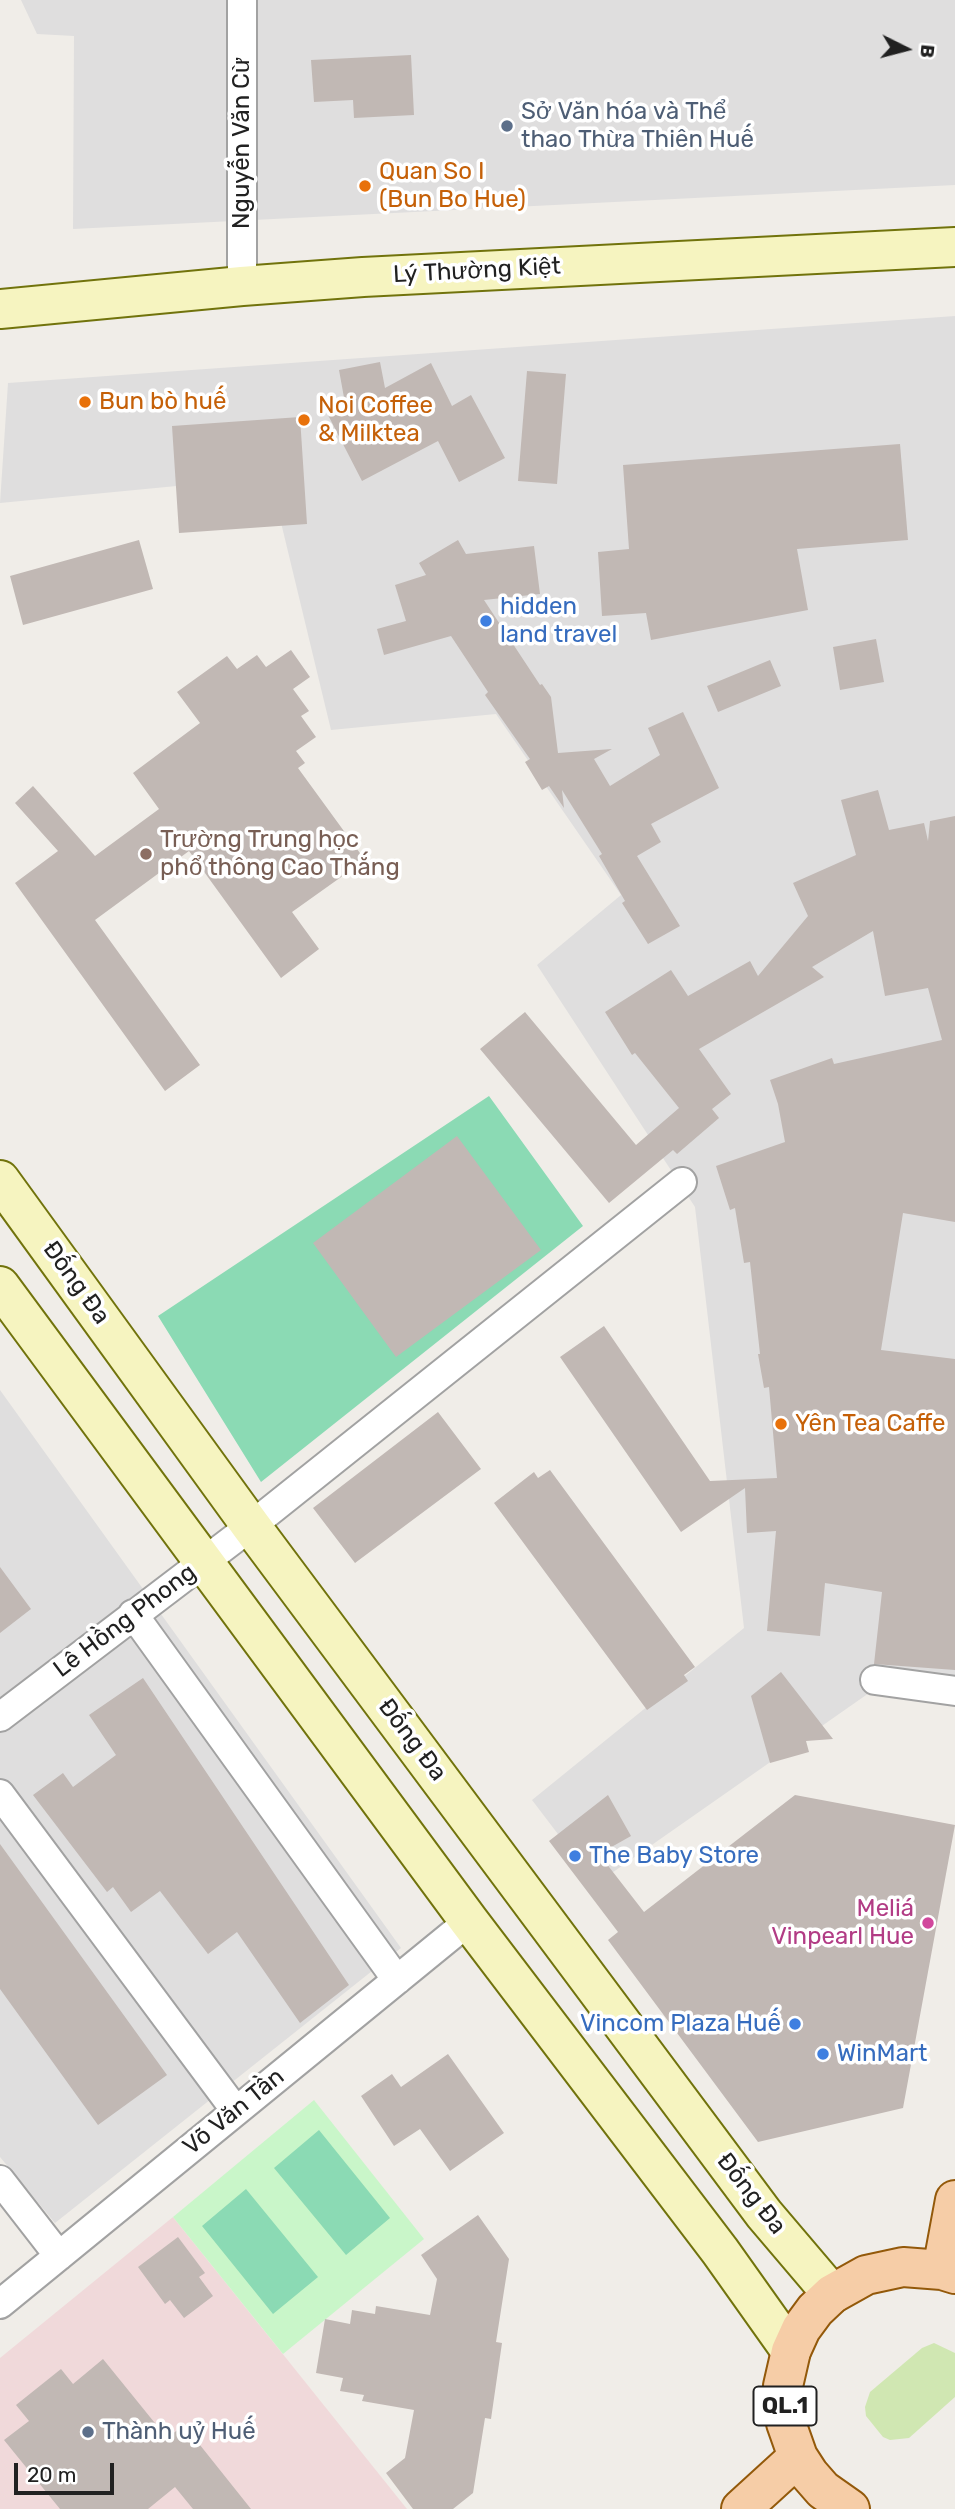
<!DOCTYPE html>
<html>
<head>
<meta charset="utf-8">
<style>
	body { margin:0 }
	#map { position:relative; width:955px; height:2509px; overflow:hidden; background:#f0ede8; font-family:Rubik,sans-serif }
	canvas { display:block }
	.north { position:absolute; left:871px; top:14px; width:70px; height:70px; -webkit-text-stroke:5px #fff; paint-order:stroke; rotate:96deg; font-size:19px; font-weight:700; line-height:28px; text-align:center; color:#212121 }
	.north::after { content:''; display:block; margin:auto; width:24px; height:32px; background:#212121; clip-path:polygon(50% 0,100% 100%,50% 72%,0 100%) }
	.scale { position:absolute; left:14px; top:2463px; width:100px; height:32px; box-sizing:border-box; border:4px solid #212121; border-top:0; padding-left:9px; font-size:21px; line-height:24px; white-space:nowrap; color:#212121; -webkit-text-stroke:5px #fff; paint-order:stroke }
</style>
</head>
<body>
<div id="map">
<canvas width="955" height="2509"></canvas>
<div class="north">B</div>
<div class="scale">20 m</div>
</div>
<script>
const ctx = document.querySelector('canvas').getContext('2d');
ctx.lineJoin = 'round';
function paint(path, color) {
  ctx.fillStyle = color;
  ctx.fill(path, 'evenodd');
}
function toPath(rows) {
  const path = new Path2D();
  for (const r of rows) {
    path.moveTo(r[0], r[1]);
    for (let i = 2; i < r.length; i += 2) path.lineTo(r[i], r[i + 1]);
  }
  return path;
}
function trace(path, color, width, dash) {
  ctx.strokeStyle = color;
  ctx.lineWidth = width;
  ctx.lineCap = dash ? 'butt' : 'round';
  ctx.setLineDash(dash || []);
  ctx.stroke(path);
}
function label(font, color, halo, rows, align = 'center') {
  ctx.font = font + ' Rubik,sans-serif';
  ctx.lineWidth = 7;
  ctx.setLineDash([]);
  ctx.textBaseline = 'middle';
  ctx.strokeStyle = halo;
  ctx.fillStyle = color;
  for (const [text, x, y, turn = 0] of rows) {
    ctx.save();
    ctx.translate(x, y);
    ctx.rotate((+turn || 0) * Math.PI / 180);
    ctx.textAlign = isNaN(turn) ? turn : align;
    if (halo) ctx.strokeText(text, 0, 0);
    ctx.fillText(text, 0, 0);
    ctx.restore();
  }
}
paint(toPath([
	[21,0,955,0,955,185,73,229,74,36,37,34],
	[955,316,955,1703,869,1693,596,1884,532,1800,744,1628,695,1207,537,965,621,895,496,714,331,730,270,477,0,503,8,383],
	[0,1390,401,1948,55,2223,0,2157]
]), '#dfdede');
paint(toPath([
	[173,2217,407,2509,0,2509,0,2358]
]), '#f0d9da');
paint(toPath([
	[934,2343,955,2353,955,2397,909,2438,890,2440,883,2437,866,2416,865,2407,870,2392,922,2348]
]), '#d0e7b2');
paint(toPath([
	[314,2100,424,2239,283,2354,173,2217]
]), '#c9f6c9');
paint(toPath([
	[489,1096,583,1226,261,1482,158,1316],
	[319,2130,390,2218,346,2255,274,2168],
	[246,2189,318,2277,273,2314,202,2226]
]), '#8bdab4');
paint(toPath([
	[411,55,414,115,354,118,353,100,314,102,311,60],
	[380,362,385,388,431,363,452,406,471,395,505,458,459,482,438,441,362,481,328,415,347,414,339,370],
	[527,371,566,374,557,484,518,481],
	[300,417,307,524,179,533,172,426],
	[900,444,908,540,797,549,808,610,651,640,646,613,602,616,598,552,629,549,623,465],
	[139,540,153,589,23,625,10,576],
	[458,540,466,554,534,546,540,594,484,600,540,685,542,684,551,697,558,753,612,749,594,759,610,786,660,755,648,728,683,712,719,788,651,824,661,842,637,856,680,926,648,944,622,903,625,901,599,856,602,854,562,790,564,808,549,786,542,790,525,762,530,759,485,695,488,692,451,636,384,655,377,629,406,621,395,585,426,575,419,563],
	[876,639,884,682,840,690,833,647],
	[291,650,310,677,293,689,309,711,301,716,316,737,296,751,305,763,298,768,365,860,292,912,319,949,281,978,189,851,95,920,200,1065,165,1091,15,883,58,851,15,803,33,786,95,856,159,809,133,773,200,723,177,692,227,656,237,669,257,655,266,667],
	[770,660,781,686,718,712,707,686],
	[878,790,889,830,924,823,928,841,930,821,955,816,955,1222,903,1213,881,1350,955,1359,955,1670,874,1664,882,1592,825,1583,820,1636,767,1631,776,1531,747,1533,745,1488,681,1532,560,1357,604,1326,710,1481,777,1478,769,1387,764,1388,758,1354,760,1354,750,1262,744,1263,735,1208,730,1210,716,1166,785,1142,778,1104,770,1080,832,1058,834,1064,942,1040,928,988,885,996,873,931,812,967,824,977,699,1049,731,1094,712,1109,719,1118,677,1154,673,1150,609,1203,480,1049,525,1012,636,1145,679,1108,635,1053,632,1055,605,1012,671,970,688,996,750,961,758,976,808,916,793,883,856,855,841,800],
	[457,1136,541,1250,396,1357,313,1243],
	[438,1412,481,1469,355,1563,313,1508],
	[550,1470,695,1667,684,1675,688,1681,647,1710,494,1503,534,1472,538,1478],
	[0,1567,31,1609,0,1633],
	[781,1672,833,1739,806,1741,809,1752,770,1763,751,1696],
	[143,1678,349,1985,300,2023,237,1932,208,1954,160,1891,131,1912,113,1887,107,1892,33,1795,63,1773,73,1787,116,1755,89,1715],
	[608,1795,631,1836,599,1854,644,1912,795,1795,955,1825,903,2108,758,2142,608,1940,618,1932,549,1841],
	[0,1844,167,2075,98,2125,0,1989],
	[448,2054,504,2133,450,2171,420,2129,394,2146,361,2096,392,2074,401,2087],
	[478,2215,509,2259,496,2342,502,2343,491,2419,485,2418,473,2493,453,2509,413,2509,386,2473,405,2458,414,2410,362,2401,364,2395,340,2391,343,2378,316,2373,325,2319,350,2324,352,2310,375,2314,376,2306,430,2315,437,2279,421,2255],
	[178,2237,205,2273,199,2277,213,2296,184,2318,170,2300,165,2304,138,2267],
	[103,2359,167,2438,184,2425,251,2509,193,2509,175,2487,148,2509,60,2509,4,2440,29,2421,16,2405,61,2369,73,2384]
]), '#c1b8b4');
const street = toPath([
	[242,286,242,0],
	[133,1614,397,1980],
	[875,1680,955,1691],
	[0,1717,251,1526,682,1182],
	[0,1794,236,2111],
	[0,2180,59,2256],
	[0,2304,469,1921]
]);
const secondary = toPath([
	[0,309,242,286,363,277,955,247],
	[0,1180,251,1526,764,2214,832,2294],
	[0,1286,469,1921,720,2251,791,2351]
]);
const primary = toPath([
	[942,2270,955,2200],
	[741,2509,798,2457],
	[850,2509,823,2490,809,2474,798,2457,786,2423,783,2386,791,2351,801,2329,815,2310,832,2294,866,2275,903,2267,942,2270,955,2274]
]);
trace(street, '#a2a2a2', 32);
trace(secondary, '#71730c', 42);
trace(primary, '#93590a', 42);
trace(street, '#fff', 28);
trace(secondary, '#f6f4c0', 38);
trace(primary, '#f6cda7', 38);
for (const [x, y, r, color] of [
	[507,126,7,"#5c6f8a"],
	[365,186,7,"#e8710a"],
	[85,402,7,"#e8710a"],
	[304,420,7,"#e8710a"],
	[486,621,7,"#3f7fe0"],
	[146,854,7,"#8d6e63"],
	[781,1424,7,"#e8710a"],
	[575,1856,7,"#3f7fe0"],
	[928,1923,7,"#d1479c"],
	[795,2024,7,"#3f7fe0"],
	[823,2054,7,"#3f7fe0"],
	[88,2432,7,"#5c6f8a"]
]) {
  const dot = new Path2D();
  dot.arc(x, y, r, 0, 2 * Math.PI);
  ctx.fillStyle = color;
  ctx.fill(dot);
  trace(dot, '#fff', 2.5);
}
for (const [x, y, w] of [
	[785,2406,63]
]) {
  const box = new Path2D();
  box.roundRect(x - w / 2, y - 19.5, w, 39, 5);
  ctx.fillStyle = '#fff';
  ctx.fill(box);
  trace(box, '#212121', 2);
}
label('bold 23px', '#212121', null, [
	["QL.1",785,2406]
]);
label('24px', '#4e5e75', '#fff', [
	["Sở Văn hóa và Thể",521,112],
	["thao Thừa Thiên Huế",521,140],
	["Thành uỷ Huế",102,2432]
], 'left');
label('24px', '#212121', '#fff', [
	["Nguyễn Văn Cừ",242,143,-90],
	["Lý Thường Kiệt",477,271,-3],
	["Đống Đa",76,1283,54],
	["Lê Hồng Phong",125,1621,-37],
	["Đống Đa",412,1740,53],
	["Võ Văn Tần",234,2112,-39],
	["Đống Đa",751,2194,52]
]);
label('24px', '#c56008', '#fff', [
	["Quan So I",379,172],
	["(Bun Bo Hue)",379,200],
	["Bun bò huế",99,402],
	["Noi Coffee",318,406],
	["& Milktea",318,434],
	["Yên Tea Caffe",795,1424]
], 'left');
label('24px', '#366cbe', '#fff', [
	["hidden",500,607],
	["land travel",500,635],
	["The Baby Store",589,1856],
	["Vincom Plaza Huế",781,2024,"right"],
	["WinMart",837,2054]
], 'left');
label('24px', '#785e54', '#fff', [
	["Trường Trung học",160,840],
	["phổ thông Cao Thắng",160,868]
], 'left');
label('24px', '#b23c85', '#fff', [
	["Meliá",914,1909],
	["Vinpearl Hue",914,1937]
], 'right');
</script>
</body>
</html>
